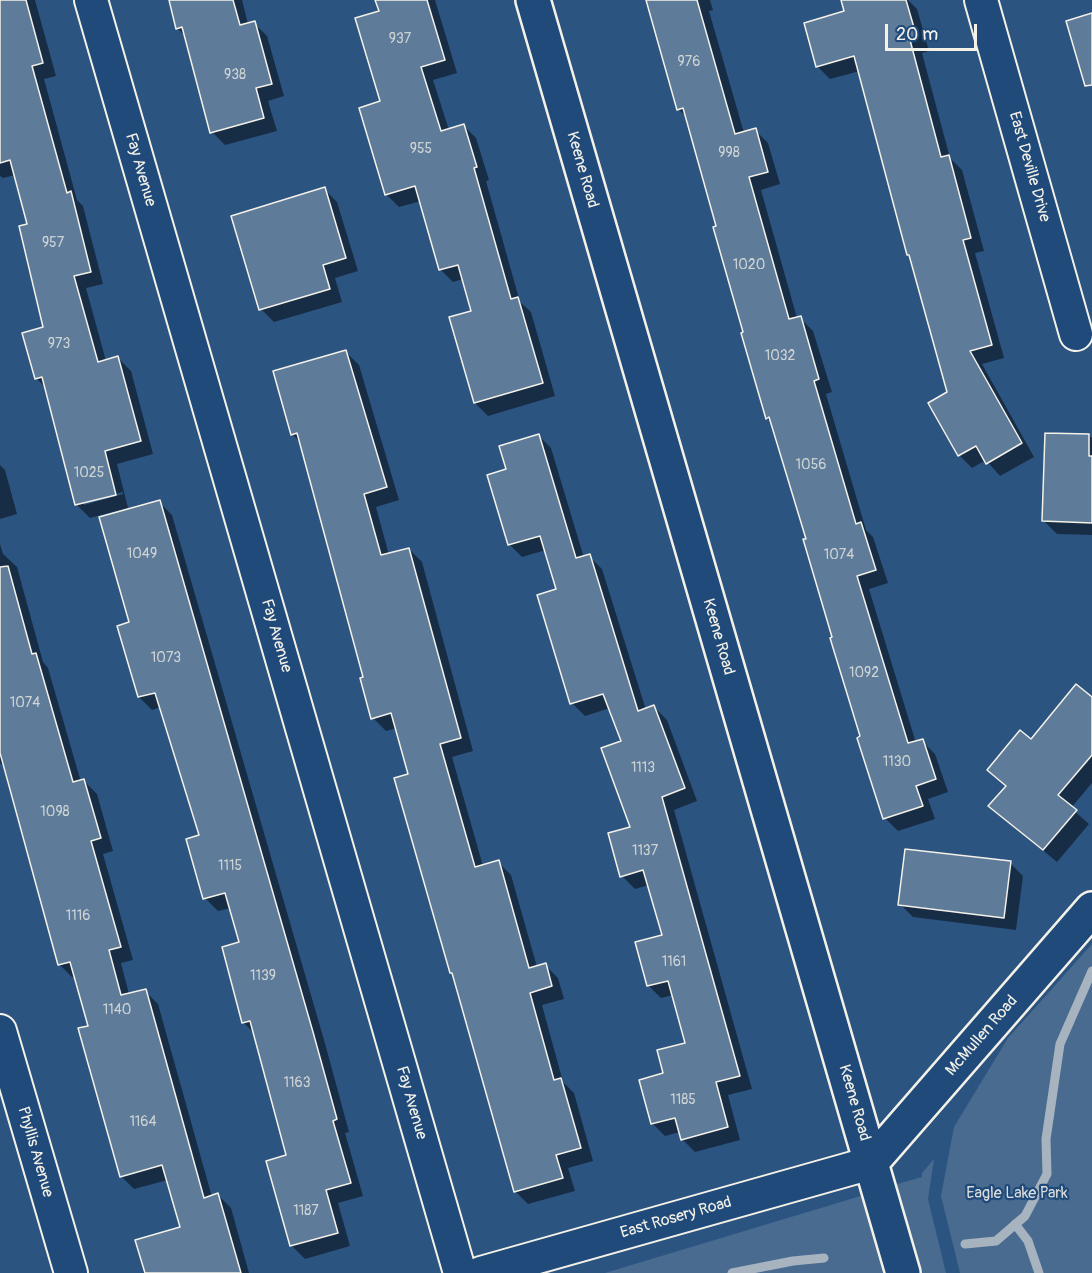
<!DOCTYPE html>
<html>
<head>
<meta charset="utf-8">
<style>
	body { margin:0 }
	#map { position:relative; width:1092px; height:1273px; overflow:hidden; background:#2c5481; font-family:Pangolin,sans-serif }
	canvas { display:block }
	.scale { position:absolute; left:885px; top:24px; width:92px; height:27px; box-sizing:border-box; border:3px solid #f4f1e8; border-top:0; padding-left:8px; font-size:18px; line-height:21px; white-space:nowrap; color:#f4f1e8; -webkit-text-stroke:4px #1f4a7a; paint-order:stroke }
</style>
</head>
<body>
<div id="map">
<canvas width="1092" height="1273"></canvas>
<div class="scale">20 m</div>
</div>
<script>
const ctx = document.querySelector('canvas').getContext('2d');
ctx.lineJoin = 'round';
function paint(path, color) {
  ctx.fillStyle = color;
  ctx.fill(path, 'evenodd');
}
function toPath(rows) {
  const path = new Path2D();
  for (const r of rows) {
    path.moveTo(r[0], r[1]);
    for (let i = 2; i < r.length; i += 2) path.lineTo(r[i], r[i + 1]);
  }
  return path;
}
function trace(path, color, width, dash) {
  ctx.strokeStyle = color;
  ctx.lineWidth = width;
  ctx.lineCap = dash ? 'butt' : 'round';
  ctx.setLineDash(dash || []);
  ctx.stroke(path);
}
function label(font, color, halo, rows, align = 'center') {
  ctx.font = font + ' Pangolin,sans-serif';
  ctx.lineWidth = 4.5;
  ctx.setLineDash([]);
  ctx.textBaseline = 'middle';
  ctx.strokeStyle = halo;
  ctx.fillStyle = color;
  for (const [text, x, y, turn = 0] of rows) {
    ctx.save();
    ctx.translate(x, y);
    ctx.rotate((+turn || 0) * Math.PI / 180);
    ctx.textAlign = isNaN(turn) ? turn : align;
    if (halo) ctx.strokeText(text, 0, 0);
    ctx.fillText(text, 0, 0);
    ctx.restore();
  }
}
paint(toPath([
	[1092,944,1092,1273,960,1273,941,1196,954,1127,1008,1038],
	[934,1159,928,1199,946,1273,919,1273,894,1185,922,1177,922,1173],
	[864,1195,887,1273,605,1273]
]), '#496b90');
paint(toPath([
	[0,0,35,0,56,76,44,79,77,200,83,206,103,284,86,288,106,361,118,358,131,371,153,454,117,464,128,508,90,518,77,505,46,388,36,378,45,328,29,225,15,175,3,178,0,176],
	[123,492,123,494,84,505,84,502],
	[170,0,242,0,248,24,254,23,267,36,284,96,268,101,277,131,225,145,212,132,186,37,177,28],
	[377,0,435,0,457,73,433,80,449,130,463,125,476,138,489,180,486,181,520,302,531,312,555,396,488,416,475,403,473,312,463,279,453,282,440,269,421,201,399,207,386,194,382,102,380,12],
	[648,0,710,0,713,10,709,11,744,133,755,130,768,143,780,184,761,190,797,318,800,318,813,331,832,392,826,394,866,530,873,537,888,583,869,589,916,743,922,741,935,754,948,792,928,799,935,819,898,831,885,818,807,540,773,424,767,418,688,118,678,109],
	[842,0,908,0,917,9,929,51,922,53,950,158,962,170,984,251,975,253,1004,358,982,364,1034,457,1000,476,986,460,972,468,959,455,948,393,911,258,908,255,860,71,830,79,817,66,846,12],
	[324,189,337,202,358,271,335,278,342,302,274,322,261,309],
	[346,352,359,365,399,500,376,507,389,555,409,549,422,562,473,751,452,757,483,866,498,862,511,875,537,967,545,965,558,978,564,999,542,1005,563,1082,574,1093,593,1161,568,1168,575,1191,528,1204,515,1191,397,728,386,731,373,718,365,678,300,442,292,434],
	[538,435,551,448,584,558,589,556,602,569,646,710,654,707,667,720,697,801,674,810,752,1089,728,1095,740,1140,695,1152,682,1139,680,1132,665,1136,652,1123,664,1074,686,1044,673,995,661,998,648,985,664,936,649,885,635,889,622,876,632,828,623,742,610,708,585,716,572,703,558,590,546,550,522,557,509,544,508,470],
	[1089,435,1092,438,1092,535,1057,534,1044,521],
	[0,465,5,470,17,514,0,519],
	[159,502,172,515,326,1047,349,1132,345,1133,363,1196,338,1203,350,1246,305,1259,292,1246,268,1162,288,1156,256,1035,244,1023,241,943,231,908,218,911,205,898,201,836,161,707,152,710,139,697,119,627,131,623],
	[0,544,3,554,17,567,43,662,48,668,81,782,84,781,97,794,113,851,103,854,133,960,121,963,129,994,145,991,158,1004,212,1197,218,1195,231,1208,249,1273,147,1273,182,1228,168,1180,134,1189,121,1176,89,1027,76,976,72,977,59,964,6,768,0,763],
	[1092,699,1092,783,1071,808,1089,824,1057,862,990,806,1007,787,989,770],
	[1010,863,1023,876,1016,930,913,917,900,904]
]), '#0007');
trace(toPath([
	[1015,1224,1028,1241,1039,1273],
	[965,1244,996,1241,1025,1216,1047,1174,1046,1139,1060,1044,1092,971],
	[732,1273,793,1261,824,1258]
]), '#a7b4c0', 9);
const building = toPath([
	[0,0,26,0,43,63,32,66,67,193,71,191,91,272,74,276,98,362,118,356,141,441,105,451,116,495,75,505,42,377,35,379,22,333,43,327,19,226,27,224,10,160,0,163,0,0],
	[169,0,233,0,240,25,255,21,272,84,256,88,264,118,210,133,182,27,176,29,169,0],
	[375,0,427,0,445,60,421,67,441,131,464,124,477,167,474,168,511,299,518,297,543,383,474,403,449,317,471,311,458,265,439,270,415,186,385,195,359,108,380,101,355,18,379,11,375,0],
	[646,0,697,0,735,134,756,128,768,172,749,177,789,319,801,316,819,379,814,381,856,524,861,522,876,570,857,576,908,743,923,739,936,779,916,786,923,806,883,819,857,738,860,736,830,638,832,637,803,539,806,539,769,417,766,419,741,333,743,332,713,227,716,226,683,108,677,110,646,0],
	[841,0,906,0,917,38,910,40,941,157,949,155,971,238,963,240,992,345,970,351,1022,443,986,464,976,446,958,456,928,403,947,392,909,255,907,255,854,56,816,67,804,23,844,11,841,0],
	[1092,13,1092,85,1085,86,1066,21,1092,13],
	[325,187,346,258,323,265,330,289,259,310,231,216,325,187],
	[346,350,387,487,364,494,381,555,409,548,461,738,440,744,475,867,499,860,529,968,546,963,552,986,530,993,554,1080,561,1078,581,1148,556,1155,563,1178,514,1192,452,973,450,973,394,778,408,774,391,713,371,719,360,678,363,677,297,433,291,435,273,371,346,350],
	[1045,433,1089,434,1089,456,1092,456,1092,523,1042,521,1045,433],
	[539,434,576,558,590,554,638,711,654,705,685,788,662,797,740,1076,716,1082,728,1127,681,1140,675,1118,651,1124,639,1080,663,1073,657,1050,685,1043,668,981,647,986,635,942,662,935,643,870,620,877,608,833,630,827,601,748,621,741,603,694,570,704,537,595,556,589,540,536,508,545,487,475,506,469,499,446,539,434],
	[160,500,313,1032,337,1119,333,1121,351,1183,326,1190,338,1233,290,1246,266,1161,286,1155,250,1021,242,1023,222,947,239,942,225,893,203,899,186,839,199,835,155,693,138,697,117,626,129,622,99,517,160,500],
	[8,566,32,654,36,653,73,782,84,779,101,838,91,841,121,947,109,950,121,995,146,989,204,1198,218,1193,241,1273,145,1273,135,1240,180,1227,162,1165,120,1177,78,1028,88,1026,70,962,58,965,0,753,0,567,8,566],
	[1076,684,1092,697,1092,755,1058,795,1077,810,1043,850,988,806,1006,786,987,770,1020,730,1031,739,1076,684],
	[905,849,1011,861,1004,918,898,905,905,849]
]);
paint(building, '#5e7b9a');
trace(building, '#f4f1e8', 1.5);
const street = toPath([
	[91,0,460,1273],
	[981,0,1076,334],
	[0,1031,71,1273],
	[481,1273,871,1163]
]);
const secondary = toPath([
	[533,0,903,1273],
	[871,1163,1092,909]
]);
trace(street, '#f4f1e8', 36);
trace(secondary, '#f4f1e8', 38);
trace(street, '#1f4a7a', 32);
trace(secondary, '#1f4a7a', 33);
label('14px', '#ced4d4', null, [
	["937",400,39],
	["976",689,62],
	["938",235,75],
	["955",421,149],
	["998",729,153],
	["957",53,243],
	["1020",749,265],
	["973",59,344],
	["1032",780,356],
	["1056",811,465],
	["1025",89,473],
	["1049",142,554],
	["1074",839,555],
	["1073",166,658],
	["1092",864,673],
	["1074",25,703],
	["1130",897,762],
	["1113",643,768],
	["1098",55,812],
	["1137",645,851],
	["1115",230,866],
	["1116",78,916],
	["1161",674,962],
	["1139",263,976],
	["1140",117,1010],
	["1163",297,1083],
	["1185",683,1100],
	["1164",143,1122],
	["1187",306,1211]
]);
label('16px', '#f4f1e8', '#1f4a7a', [
	["East Deville Drive",1029,167,74],
	["Fay Avenue",140,170,74],
	["Keene Road",582,170,74],
	["Fay Avenue",276,636,74],
	["Keene Road",718,637,74],
	["McMullen Road",982,1036,-49],
	["Fay Avenue",411,1103,74],
	["Keene Road",854,1103,74],
	["Phyllis Avenue",35,1152,74],
	["East Rosery Road",676,1218,-16]
]);
label('16px', '#dadddb', '#1f4a7a', [
	["Eagle Lake Park",1017,1194]
]);
</script>
</body>
</html>
